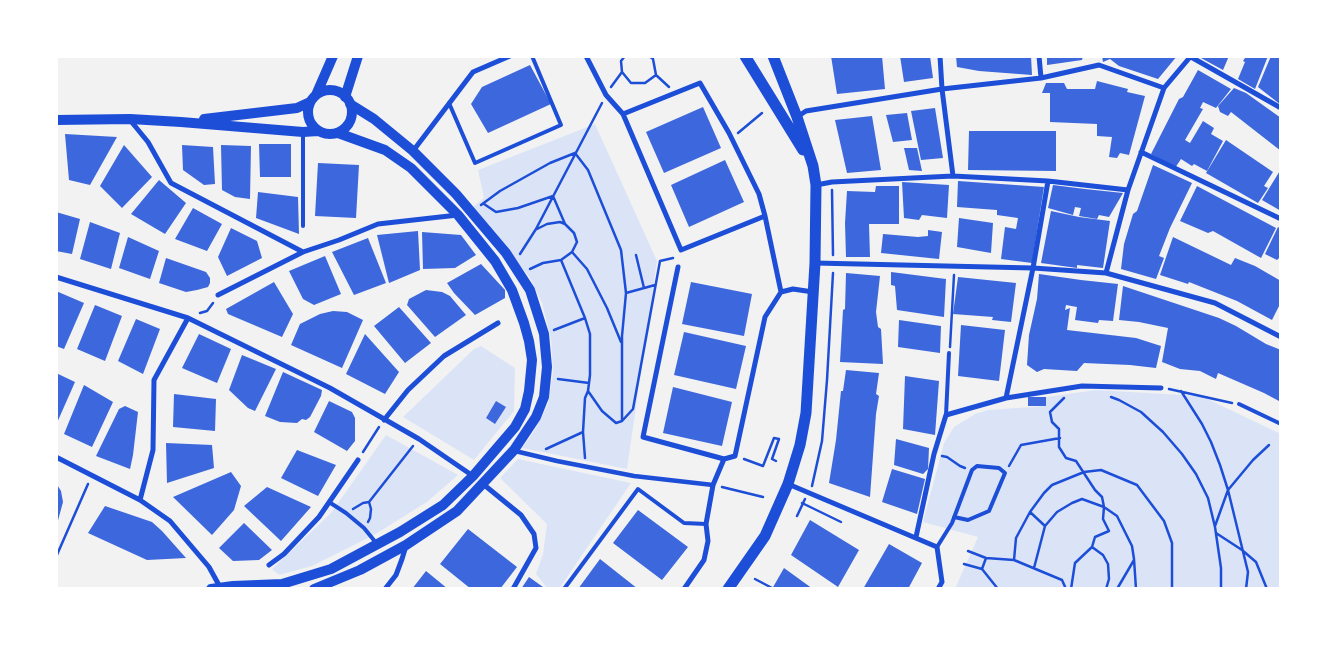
<!DOCTYPE html>
<html>
<head>
<meta charset="utf-8">
<style>
	body { margin:0 }
	#map { position:relative; width:1337px; height:645px; overflow:hidden; background:#f2f2f2; font-family:Commissioner,sans-serif }
	canvas { display:block }
	.frame { position:absolute; inset:0; border:58px solid #fff; pointer-events:none }
</style>
</head>
<body>
<div id="map">
<canvas width="1337" height="645"></canvas>
<div class="frame"></div>
</div>
<script>
const ctx = document.querySelector('canvas').getContext('2d');
ctx.lineJoin = 'round';
function paint(path, color) {
  ctx.fillStyle = color;
  ctx.fill(path, 'evenodd');
}
function toPath(rows) {
  const path = new Path2D();
  for (const r of rows) {
    if (r.length === 3) {
      path.moveTo(r[0] + r[2], r[1]);
      path.arc(r[0], r[1], r[2], 0, 2 * Math.PI);
      continue;
    }
    path.moveTo(r[0], r[1]);
    for (let i = 2; i < r.length; i += 2) path.lineTo(r[i], r[i + 1]);
  }
  return path;
}
function trace(path, color, width, dash) {
  ctx.strokeStyle = color;
  ctx.lineWidth = width;
  ctx.lineCap = dash ? 'butt' : 'round';
  ctx.setLineDash(dash || []);
  ctx.stroke(path);
}
paint(toPath([
	[595,124,657,261,627,469,522,448,534,431,548,404,553,372,551,339,542,303,530,278,473,207,484,198,478,170],
	[481,346,515,368,514,411,474,460,403,417,474,349],
	[1096,390,1201,396,1281,434,1281,589,955,589,978,537,923,522,944,443,954,427,975,414,988,410,1046,406,1046,397],
	[386,435,458,475,427,502,374,535,312,566,279,575,272,569,331,513],
	[518,459,631,483,559,589,548,589,536,574,543,554,547,524,500,478]
]), '#dbe4f7');
paint(toPath([
	[831,56,882,56,885,89,837,94],
	[900,56,930,56,933,78,904,82],
	[956,56,1031,56,1032,75,979,71,957,67],
	[1047,56,1083,56,1082,60,1047,65],
	[1102,56,1177,56,1158,79,1119,66,1110,59,1103,62],
	[1202,56,1229,56,1223,70,1201,58],
	[1242,56,1268,56,1255,89,1238,79,1245,62,1243,61,1245,58],
	[1271,56,1281,56,1281,105,1258,87],
	[530,65,551,104,488,133,471,104,482,87],
	[1198,70,1231,89,1216,108,1203,102,1200,108,1203,109,1185,140,1190,143,1203,121,1214,128,1211,134,1223,141,1207,171,1194,164,1192,166,1181,159,1175,168,1151,154,1179,99,1183,97],
	[1097,81,1128,89,1127,92,1145,96,1129,155,1120,153,1117,158,1109,157,1112,137,1097,136,1097,124,1050,122,1050,93,1042,93,1046,83,1064,83,1067,89,1095,89],
	[1234,88,1246,93,1281,118,1281,151,1231,112,1228,116,1220,112,1218,106],
	[703,107,721,148,664,173,646,132],
	[935,108,943,158,921,160,911,111],
	[907,113,912,140,893,142,886,115],
	[872,116,881,170,847,173,835,120],
	[969,131,1056,131,1056,171,968,170],
	[65,134,117,137,90,185,69,180],
	[1226,140,1273,172,1264,186,1268,188,1258,203,1206,173],
	[259,144,291,144,291,177,260,177],
	[124,145,152,177,122,208,100,186],
	[182,145,213,147,215,184,204,185,183,170],
	[221,145,251,146,250,199,235,197,222,190],
	[904,148,917,148,922,171,909,170],
	[725,160,744,202,689,227,671,185],
	[318,163,359,165,356,218,315,216],
	[1153,165,1192,183,1170,228,1159,256,1164,258,1156,279,1121,269,1124,244,1133,214,1137,211],
	[1281,169,1281,211,1262,200],
	[159,180,186,203,165,234,131,214],
	[958,181,1044,187,1032,263,1001,259,1005,227,1016,229,1018,218,997,215,997,210,957,207],
	[902,182,949,185,947,218,922,215,919,220,904,218],
	[1053,185,1085,189,1123,193,1109,217,1099,215,1097,219,1079,216,1081,208,1075,207,1073,215,1048,208],
	[876,186,899,186,899,224,869,224,870,257,846,257,845,223,847,191,875,192],
	[1197,186,1276,228,1261,258,1213,231,1208,233,1180,221],
	[258,192,298,197,299,234,256,218],
	[193,208,222,224,207,251,175,239],
	[1051,211,1079,217,1110,221,1103,268,1077,265,1077,268,1041,263],
	[56,212,80,219,72,254,56,251],
	[959,218,993,223,991,253,957,247],
	[90,222,120,233,111,269,80,259],
	[1278,227,1281,229,1281,258,1280,257,1277,260,1265,254],
	[231,228,257,241,262,258,227,276,218,257],
	[928,230,942,232,939,259,881,253,883,234,918,237,928,236],
	[418,231,420,270,389,283,377,235],
	[422,232,461,235,476,255,455,268,423,269],
	[128,237,159,251,150,279,119,268],
	[1173,237,1231,265,1235,258,1255,266,1281,281,1281,302,1272,320,1237,301,1189,282,1188,284,1160,275],
	[368,238,386,283,354,295,332,252],
	[325,256,341,294,314,305,303,299,289,271],
	[166,258,206,272,210,278,210,283,208,287,197,290,186,292,159,283],
	[481,264,505,290,505,298,475,315,454,293,447,283],
	[891,272,946,279,944,317,897,310,895,286,891,285],
	[846,273,880,276,876,312,878,327,881,329,883,364,840,362,843,310,845,309],
	[1039,274,1081,280,1118,284,1113,321,1099,320,1098,323,1075,320,1077,307,1066,305,1065,310,1070,308,1067,330,1136,338,1161,346,1156,368,1130,365,1084,363,1077,371,1044,369,1037,372,1027,365,1029,335,1037,299],
	[958,277,1016,283,1011,322,992,320,993,317,953,314],
	[274,282,293,314,282,337,228,314,226,309],
	[691,282,752,294,744,336,682,324],
	[1123,286,1219,318,1236,326,1266,344,1281,350,1281,397,1279,401,1264,393,1218,373,1216,379,1200,371,1180,369,1162,362,1168,328,1139,322,1119,320],
	[426,290,442,292,450,296,466,315,435,337,407,305,409,299],
	[56,291,84,303,64,349,56,346],
	[95,305,122,316,105,361,77,349],
	[399,307,431,343,405,363,374,326],
	[333,311,347,312,363,320,342,368,291,345,300,324,320,314],
	[136,319,160,329,143,374,118,361],
	[899,320,941,326,940,353,898,347],
	[961,325,1005,330,999,381,958,376],
	[684,332,746,346,736,389,674,375],
	[199,334,231,349,217,383,182,368],
	[365,334,399,372,385,394,346,374],
	[242,355,276,369,255,411,248,408,229,390],
	[846,370,879,373,876,394,879,396,876,414,870,497,829,483,836,440,841,391,843,391],
	[283,372,322,390,321,396,310,417,306,420,302,419,297,423,280,422,265,416],
	[56,373,75,382,56,425],
	[905,376,939,381,935,435,903,429],
	[84,385,113,402,92,447,64,434],
	[673,387,732,402,722,446,663,433],
	[174,394,216,399,215,431,173,427],
	[1028,397,1046,397,1046,406,1028,406],
	[329,401,352,412,355,418,355,441,347,451,314,432],
	[496,401,506,407,495,424,486,418],
	[125,406,138,412,133,455,130,469,96,456,119,409],
	[896,439,929,448,928,469,923,474,894,465],
	[166,443,212,445,214,468,167,483],
	[297,450,336,465,318,496,281,478],
	[892,469,925,479,917,514,882,502],
	[231,472,241,486,234,510,212,535,173,497],
	[56,483,61,491,63,502,57,524],
	[267,487,311,507,281,541,244,506],
	[105,506,152,522,162,531,186,558,147,560,88,533],
	[638,510,688,547,662,580,613,543],
	[810,520,859,550,838,587,791,555],
	[244,523,272,550,259,560,233,561,219,548],
	[468,529,517,567,500,589,471,589,440,564],
	[889,544,922,563,908,589,863,589],
	[600,559,638,589,578,589],
	[784,568,813,589,772,589],
	[426,571,448,589,412,589],
	[529,577,543,587,542,589,521,589]
]), '#3d67dc');
trace(toPath([
	[625,56,621,61,622,72,631,83,645,83,656,75],
	[649,56,653,59,656,75,669,87],
	[611,87,622,72],
	[738,133,762,113],
	[832,190,833,255],
	[484,204,496,212,518,208,553,196,565,224],
	[481,205,500,191,550,163,575,153,588,170,621,250,626,293,622,336,622,421,633,409,660,261,673,258],
	[572,252,587,269,607,308,621,342],
	[520,254,536,229,602,103],
	[636,255,644,288],
	[561,260,585,318,590,334,590,375,588,391,602,411,616,423,622,421],
	[530,269,543,263,561,260,572,252,577,242,574,233,565,224,560,222,547,224,537,229],
	[626,293,655,285],
	[200,313,207,311,213,303],
	[554,330,585,318],
	[950,347,954,275],
	[558,379,589,383],
	[1169,389,1232,403],
	[1181,391,1202,424,1211,442,1220,465,1228,490,1248,572,1246,589],
	[1111,397,1119,400,1141,412,1163,432,1182,454,1196,474,1208,498,1215,527,1221,568,1221,589],
	[1064,398,1050,412,1052,422,1059,429,1059,447,1066,458,1076,461,1095,490,1102,497,1104,507,1103,519,1109,531,1095,537,1092,547,1075,563,1071,589],
	[583,432,585,458],
	[546,449,583,432,585,398,588,391],
	[363,452,379,427],
	[942,456,947,457,960,466,965,468],
	[744,459,763,466,774,438,779,439,772,459,776,461],
	[1009,466,1021,445,1060,438],
	[812,486,822,441,827,380,833,273],
	[722,487,763,497],
	[802,503,841,522],
	[353,509,363,503,369,502,413,446],
	[1030,512,1045,526],
	[797,516,805,499],
	[368,522,370,518,371,509,369,502],
	[1215,526,1228,490,1253,460,1269,445],
	[1216,533,1242,550,1256,562,1267,589],
	[1092,547,1103,555,1108,564,1109,579,1106,589],
	[968,551,986,558,1014,560,1062,580,1066,589],
	[56,557,88,484],
	[1014,560,1016,538,1030,512,1044,493,1052,485,1084,472,1101,470,1137,485,1164,521,1172,543,1172,589],
	[964,564,982,569,998,589],
	[1034,568,1045,526,1057,512,1072,503,1082,499,1104,507,1117,516,1132,546,1134,559,1136,589],
	[982,569,986,558],
	[755,579,772,588],
	[1117,589,1134,560]
]), '#1d4ed8', 2.5);
trace(toPath([
	[449,103,475,163,561,125,532,56],
	[303,134,303,226],
	[1239,404,1281,424],
	[946,415,949,353],
	[329,502,346,513,364,528,377,544],
	[937,547,952,523,972,470,977,466,999,468,1005,473,989,511,968,520,954,517],
	[564,589,638,489,684,523,706,524]
]), '#1d4ed8', 4);
trace(toPath([
	[515,451,557,461,634,476,713,485]
]), '#1d4ed8', 4.5);
trace(toPath([
	[586,56,606,95,623,114,681,250,765,216],
	[940,56,942,89,953,176],
	[1039,56,1041,78],
	[1191,57,1281,108],
	[623,114,700,83,729,133,759,194,765,216,781,292],
	[797,117,806,111,942,89,1041,78,1099,65,1164,88],
	[130,120,148,142,171,183,303,252],
	[413,151,473,72,510,56],
	[1141,152,1281,219],
	[816,185,832,182,953,176,1048,181,1128,190],
	[815,263,1033,268,1106,273,1215,303,1281,337],
	[678,267,643,437,724,459],
	[1106,273,1128,190,1164,88,1191,56],
	[56,277,188,318,330,388,419,439,473,476],
	[218,295,303,252,339,240,378,224,458,215],
	[1006,398,1033,268,1048,181],
	[384,420,408,390,444,356,498,323],
	[56,457,140,500,170,521,209,567,220,587],
	[483,484,521,515,534,534,536,548,513,589],
	[788,484,937,547,942,582,938,589],
	[140,500,153,450,154,380,188,318],
	[916,537,934,454,946,415,1006,398,1082,386,1161,388],
	[269,565,284,554,319,517,358,460],
	[385,589,396,575,402,559,406,546],
	[684,589,704,560,708,541,706,524,713,485,724,459,735,456,765,317,781,292,793,289,813,292]
]), '#1d4ed8', 5);
trace(toPath([
	[330,112,22],
	[316,95,333,56],
	[345,97,358,56],
	[204,119,297,108,310,102],
	[56,120,130,119,181,122,303,132,318,131],
	[211,589,233,586,282,584,331,569,400,532,443,505,473,476,515,427,525,409,529,391,532,360,529,341,524,323,512,290,495,261,458,215,411,168,385,150,338,133],
	[314,589,360,570,406,545,457,511,514,450,536,417,544,397,547,367,544,334,530,290,506,253,456,194,413,151,374,119,350,104]
]), '#1d4ed8', 10);
trace(toPath([
	[745,56,803,150],
	[728,589,765,536,788,484,800,445,806,413,815,263,816,185,813,166,797,117,773,56]
]), '#1d4ed8', 11);
</script>
</body>
</html>
